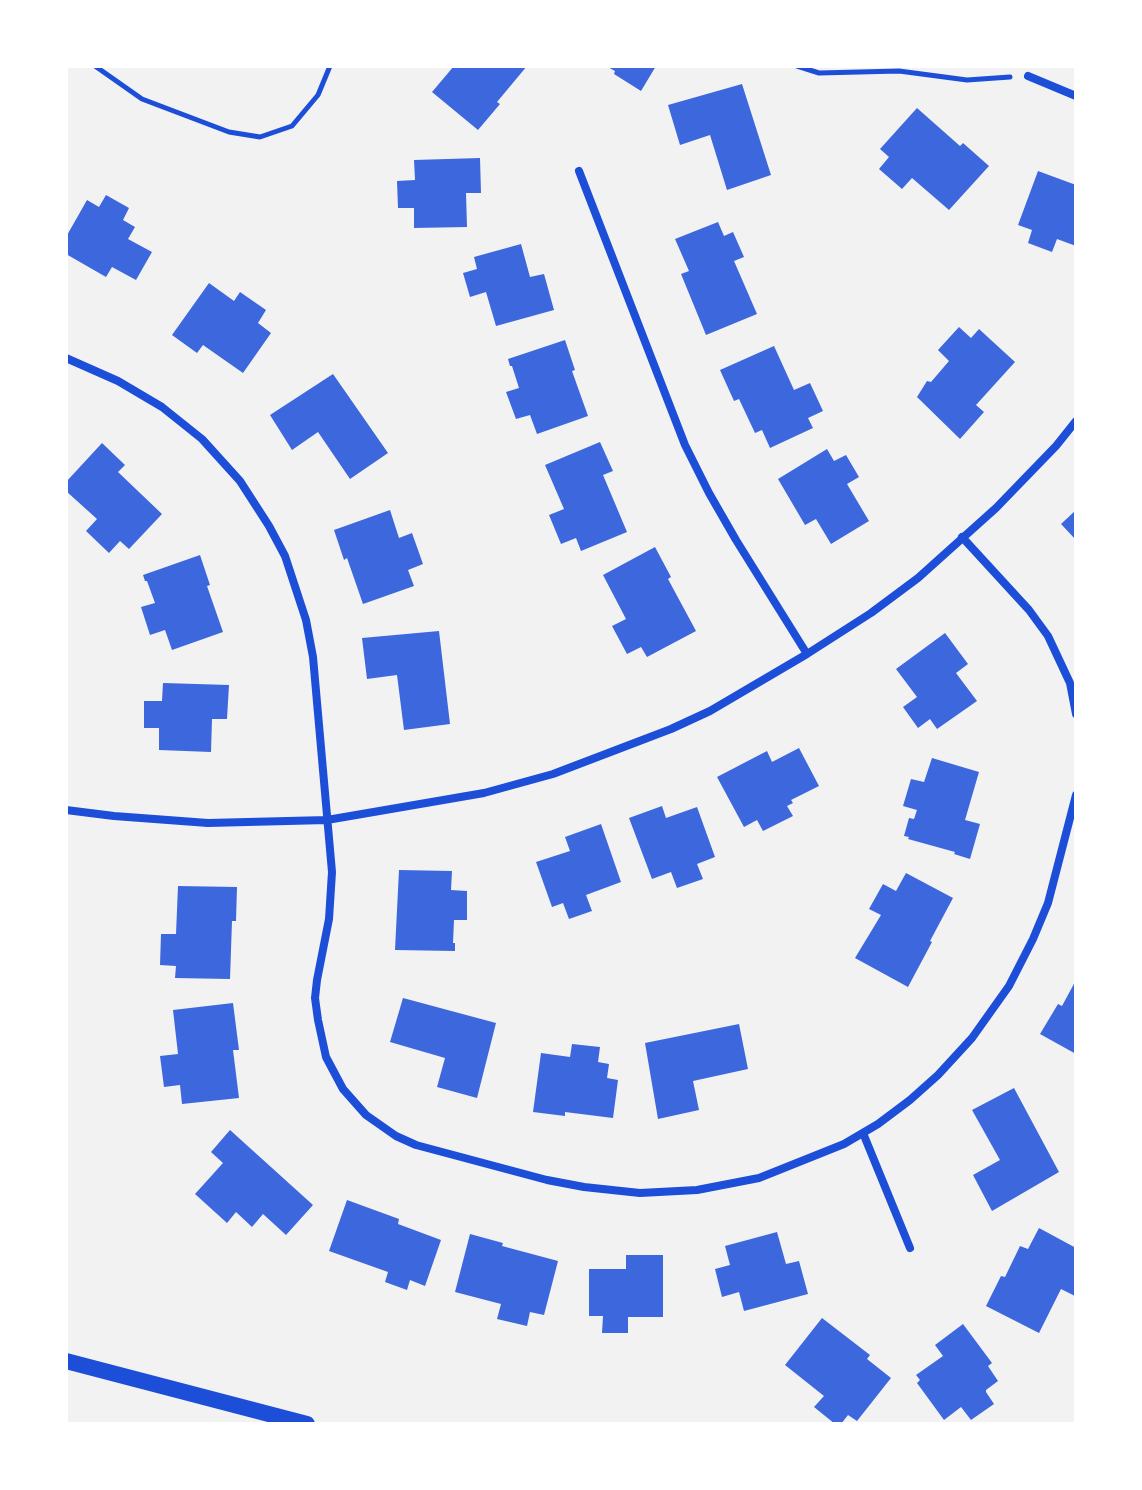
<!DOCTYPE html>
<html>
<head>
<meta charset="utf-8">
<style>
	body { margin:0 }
	#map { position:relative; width:1142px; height:1490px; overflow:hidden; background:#f2f2f2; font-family:"Fira Sans",sans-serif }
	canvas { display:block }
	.frame { position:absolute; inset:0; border:68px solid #fff; pointer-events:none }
</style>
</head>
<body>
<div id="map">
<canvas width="1142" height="1490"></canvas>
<div class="frame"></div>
</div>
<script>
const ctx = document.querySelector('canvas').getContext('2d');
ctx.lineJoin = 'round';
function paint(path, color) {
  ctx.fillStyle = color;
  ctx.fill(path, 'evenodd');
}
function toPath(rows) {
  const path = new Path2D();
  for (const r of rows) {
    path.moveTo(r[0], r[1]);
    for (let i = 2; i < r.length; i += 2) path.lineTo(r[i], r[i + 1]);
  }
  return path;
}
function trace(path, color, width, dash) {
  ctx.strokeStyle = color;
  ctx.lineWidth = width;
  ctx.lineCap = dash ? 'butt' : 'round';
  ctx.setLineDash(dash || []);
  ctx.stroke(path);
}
paint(toPath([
	[454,66,527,66,497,102,500,104,478,130,432,92],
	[606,66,656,66,641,91,614,74,615,71],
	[742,84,771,175,727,190,710,135,680,145,668,105],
	[917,108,960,146,963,143,989,166,949,210,912,178,902,189,879,169,889,157,880,149],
	[480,158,481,193,466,193,467,227,414,228,414,208,398,208,397,181,415,180,414,160],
	[1038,171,1076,185,1076,246,1057,239,1052,252,1028,243,1032,230,1018,225],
	[106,195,129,208,123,220,135,227,128,239,152,252,136,280,112,267,106,277,66,254,66,237,87,200,99,207],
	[718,222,724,236,733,232,744,257,734,261,757,314,706,335,681,274,689,271,675,239],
	[521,244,530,277,544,274,554,310,496,326,486,292,470,297,463,273,477,269,474,257],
	[209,283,234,301,240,292,266,310,258,323,271,333,243,373,203,345,197,353,172,335],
	[959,327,971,338,979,329,1015,362,976,405,984,412,960,439,917,397,927,381,931,382,949,361,938,350],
	[565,340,575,370,572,371,588,416,537,434,530,415,516,419,506,392,519,388,512,366,510,366,508,359],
	[774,346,794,390,810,383,823,411,808,418,813,428,770,448,762,430,755,433,739,399,734,401,720,370],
	[333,374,388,453,350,479,318,432,292,450,270,415],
	[600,442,613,471,603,475,627,532,581,551,576,538,561,544,549,515,564,509,545,465],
	[102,443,125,465,118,472,162,514,129,549,120,541,109,553,86,531,97,519,66,491,66,482],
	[827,449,834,461,846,455,859,477,847,484,869,521,831,544,816,519,805,525,778,479],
	[390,510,399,538,412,533,423,564,408,570,414,586,363,604,347,558,344,560,334,530],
	[1076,510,1076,540,1061,524],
	[655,547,671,577,668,579,696,631,647,657,641,647,627,654,612,626,626,619,603,575],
	[200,555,210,585,207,586,223,632,172,650,165,630,150,635,141,607,155,603,147,581,145,581,143,575],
	[439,631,450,724,404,730,397,675,367,679,362,638],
	[945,633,968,664,956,673,977,701,937,729,930,719,918,728,903,707,917,697,896,669],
	[163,683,229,685,227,719,212,719,211,752,159,750,159,728,144,728,144,701,162,701],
	[799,748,819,786,791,800,793,803,787,806,793,816,763,831,757,820,744,827,717,777,767,751,772,762],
	[932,758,979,772,965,820,980,824,970,859,954,854,955,852,908,839,909,837,904,836,909,818,914,819,917,810,903,806,911,779,924,782],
	[662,806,666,818,697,807,715,857,697,864,703,879,677,888,671,872,652,879,629,818],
	[601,824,621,882,586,895,592,911,569,919,563,903,552,907,536,862,570,851,565,837],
	[399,870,452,871,451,890,467,891,467,920,454,920,453,943,455,943,455,951,395,950],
	[906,873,953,898,930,941,932,942,908,987,855,958,881,915,869,909,883,884,896,891],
	[178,886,237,887,236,921,232,921,230,979,175,978,176,966,160,965,161,934,176,934],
	[1076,980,1076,1054,1040,1034,1058,1004,1062,1006],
	[403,998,496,1023,477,1098,437,1087,445,1058,390,1042],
	[233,1003,239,1050,233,1050,239,1098,182,1104,180,1085,164,1087,160,1056,178,1054,173,1010],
	[739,1024,748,1069,693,1081,699,1110,658,1119,645,1043],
	[572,1044,600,1047,598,1062,609,1064,607,1078,618,1080,613,1118,565,1112,565,1116,533,1112,541,1053,570,1057],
	[1014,1088,1059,1172,992,1211,973,1175,1000,1160,972,1110],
	[230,1130,313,1205,286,1235,263,1214,252,1227,236,1212,227,1223,195,1194,223,1163,211,1152],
	[347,1200,399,1219,398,1224,441,1240,425,1286,410,1280,407,1290,385,1282,388,1272,329,1251],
	[1039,1228,1076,1248,1076,1294,1075,1296,1061,1289,1039,1333,986,1306,1001,1276,1005,1277,1020,1246,1028,1249],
	[777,1232,786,1264,799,1261,808,1294,744,1311,739,1292,722,1297,715,1269,730,1265,725,1246],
	[470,1234,503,1243,502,1246,558,1261,544,1315,530,1312,527,1326,497,1319,501,1304,455,1292],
	[626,1255,663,1255,663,1317,628,1317,628,1333,602,1333,603,1316,589,1316,589,1269,626,1269],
	[822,1318,870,1355,867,1359,891,1378,857,1421,848,1415,841,1424,835,1424,814,1407,824,1396,785,1365],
	[963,1324,992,1363,988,1366,998,1381,986,1390,986,1392,994,1404,971,1420,961,1407,944,1420,917,1383,920,1380,916,1375,943,1356,935,1345]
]), '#3d67dc');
trace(toPath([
	[95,66,142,99,229,132,260,137,292,126,318,95,330,66],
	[797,66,819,73,899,71,967,80,1010,77]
]), '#1d4ed8', 5);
trace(toPath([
	[1028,76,1076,96],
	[579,171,685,445,709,493,736,540,807,654],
	[66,358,118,381,162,407,202,439,240,481,269,526,285,556,306,620,313,657,332,872,329,919,317,980,315,998,318,1020,326,1057,343,1089,366,1115,396,1136,416,1145,547,1180,584,1187,640,1193,697,1190,759,1178,844,1144,878,1124,910,1100,938,1075,972,1038,1009,986,1033,939,1048,903,1076,795],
	[962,537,1029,610,1048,636,1070,683,1076,714],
	[66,810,114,816,208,823,327,820,484,793,553,774,671,729,710,711,807,654,871,613,918,578,996,508,1056,446,1076,421],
	[863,1133,910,1248]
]), '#1d4ed8', 8);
trace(toPath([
	[66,1361,307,1424]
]), '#1d4ed8', 16);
</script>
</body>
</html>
